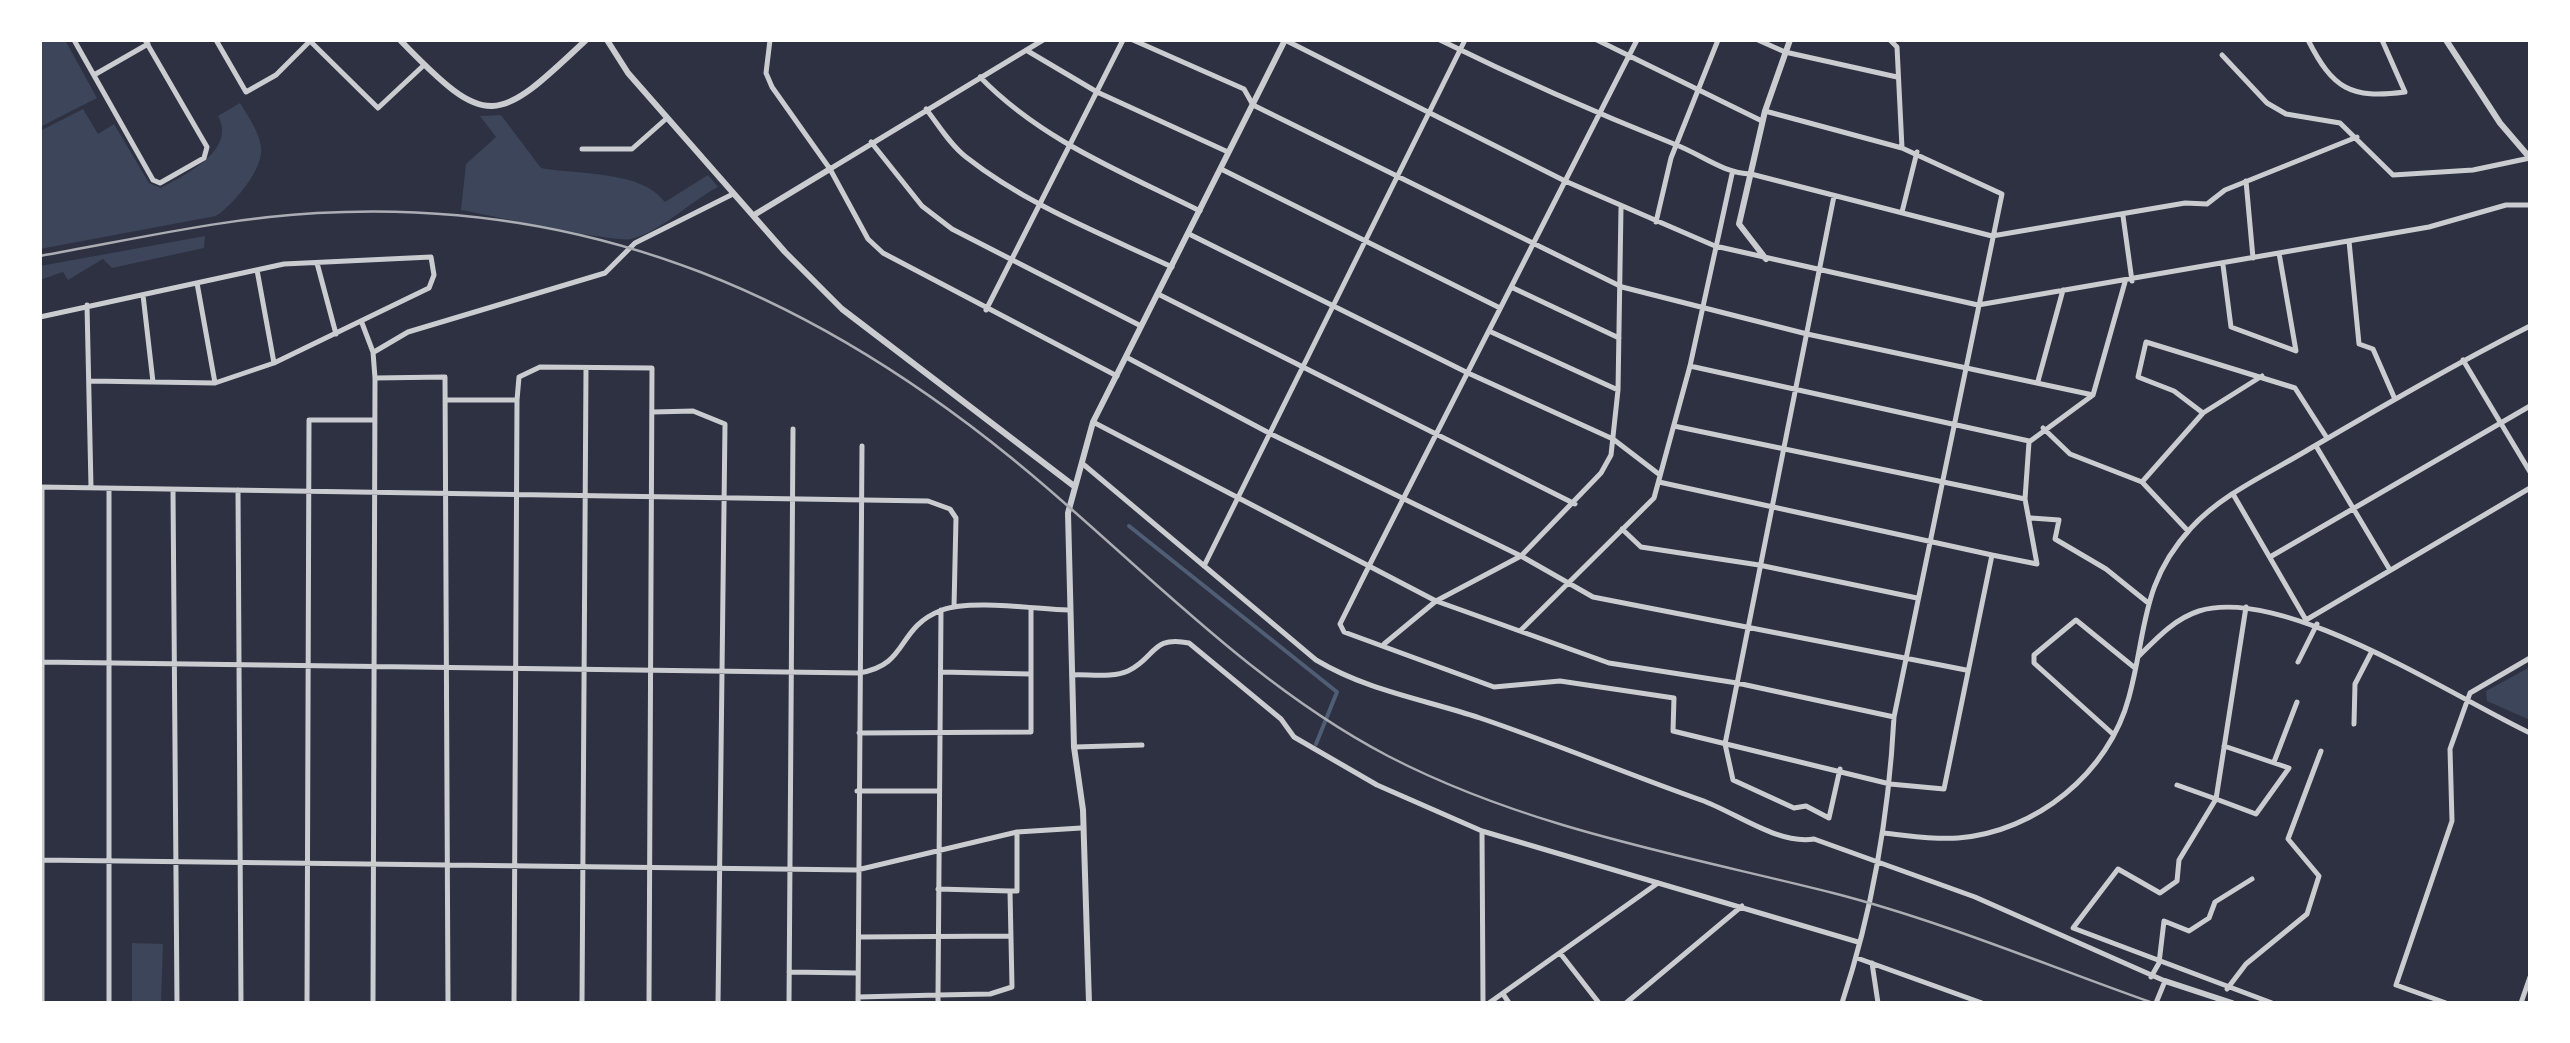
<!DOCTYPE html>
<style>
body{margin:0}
#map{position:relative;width:2570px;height:1043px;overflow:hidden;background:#2d3142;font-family:Lato,sans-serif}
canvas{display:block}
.frame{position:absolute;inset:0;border:42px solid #fff;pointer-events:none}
</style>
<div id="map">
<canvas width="2570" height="1043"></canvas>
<div class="frame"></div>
</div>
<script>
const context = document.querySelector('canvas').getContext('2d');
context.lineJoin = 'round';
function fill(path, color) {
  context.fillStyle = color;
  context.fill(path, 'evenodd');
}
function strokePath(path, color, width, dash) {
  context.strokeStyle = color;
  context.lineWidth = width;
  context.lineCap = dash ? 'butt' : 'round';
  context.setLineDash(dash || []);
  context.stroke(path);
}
fill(new Path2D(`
 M40,40H65L97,98L40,127Z
 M240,103C248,116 258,130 261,146C265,168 233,205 216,216L40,249V131L83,109L98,134L114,124L149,183L161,188C184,175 237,151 218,116Z
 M501,115L541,168C579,175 641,170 665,202L708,175L718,187C691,201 659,233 631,239C614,243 489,215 461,210L466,164L496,137L480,116Z
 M205,236L204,248L112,268L103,259L68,280L63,272L40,280V266Z
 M2530,667V720L2487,701L2486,691Z
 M132,943L163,944L161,1003H132Z`), '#3c4559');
strokePath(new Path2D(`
 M1129,526L1337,692L1316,744`), '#4f5d75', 4);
strokePath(new Path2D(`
 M74,40L153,180L160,183L204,158L207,147L145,40
 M216,40L246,92L276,75L310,41
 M309,40L378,108L424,65
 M770,40L766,73L772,87L830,169L868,239L883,253L1117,376
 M1133,40L1244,89L1253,105L1622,287L1807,334L2093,395
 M1285,40L1565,181L1715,246L1978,305L2429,227L2506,205H2530
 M1440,40C1517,78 1594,112 1674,144C1701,154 1722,173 1751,174L1992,236L2185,203L2207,204L2225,190L2357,137
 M1597,40L1762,121
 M1637,40L1370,564L1340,624L1344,632L1494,687L1560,681L1674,698L1673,731L1890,784L1944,789L1992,555L2037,564L2025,499L2029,442L2093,395L2125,282
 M1758,40L1785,52L1897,77
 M2308,40C2333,89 2350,99 2405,92L2382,40
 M1026,50L1097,92L1228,152
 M2222,55L2267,103L2286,114L2340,123L2393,175L2473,170L2530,158
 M94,75L148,44
 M980,77C1041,140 1122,172 1200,211
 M926,109C938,124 950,145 966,157C1027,205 1102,234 1172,267
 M1765,111L1902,148
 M871,142L922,206L952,229L1141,326
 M582,149H632L667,118
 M830,169L1043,40
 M1221,169L1500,308
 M2246,181L2253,258
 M1834,196L1725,744L1733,780L1794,808L1806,806L1829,818L1840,769
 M1902,212L1917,152
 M2123,216L2132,281
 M1656,222L1671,158L1718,40
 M1189,234L1468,373L1613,439L1660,475
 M2349,241L2359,344L2373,349L2394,397
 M317,263L336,334
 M2223,265L2231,327L2296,351L2279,253
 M257,270L274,363
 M197,283L215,383
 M1511,287L1619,338
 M1158,294L1575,504
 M143,295L153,382
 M87,305L91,487
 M986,310L1123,40
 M40,317L284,264L431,257L434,275L429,288L274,363L215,383L90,381
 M362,323L373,352L375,378L373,1003
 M1489,331L1618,390
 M374,352L408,332L605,273L635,243L733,194
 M1126,357L1271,434L1521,556L1593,597L1966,670
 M2463,360L2530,472
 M1690,366L2029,441
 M375,378L445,377L448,1003
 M2038,381L2063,290
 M446,400H517
 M653,412L693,411L725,424L718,1003
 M2203,413L2174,391L2138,377L2146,342L2295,388L2327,438
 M1093,422L1436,601L1609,663L1737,683L1894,717
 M1674,426L2025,499
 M2043,428L2070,454L2142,482L2188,531
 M2316,446L2390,570
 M1083,464L1316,660C1368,691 1423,699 1480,718C1554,743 1627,774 1701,800C1735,812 1778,845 1814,839L1975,897L2165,981L2156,1003
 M1659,482L1992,555
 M2142,482L2203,413L2262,376
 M40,487L928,501L950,509L956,518L954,607
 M42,488V1003
 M109,489V1003
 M173,490L177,1003
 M238,490L241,1003
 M2233,494L2306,620
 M2031,518L2059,520L2055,539L2106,569L2147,602
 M1622,529L1641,547L1759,565L1917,598
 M2270,557L2530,406
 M1204,566L1465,40
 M2306,620L2530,488
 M1521,630L1654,498L1690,366L1732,174
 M1384,644L1436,601L1521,556L1601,473L1611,455L1618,390L1621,208
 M2138,657C2156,639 2174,619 2199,611C2283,585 2450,695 2530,733
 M40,662L859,673C910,665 895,628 942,610C970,599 1036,609 1068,610
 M2298,662L2317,624
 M941,672L1030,674
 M1072,675C1088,674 1113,678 1128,671C1156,658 1151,635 1189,643L1281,719L1294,737L1377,785L1482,831L1858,942
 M2354,724L2355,684L2371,653
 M859,733L1031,732V609
 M2114,735L2034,663V655L2076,620L2135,668
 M2224,746L2289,768L2256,814L2216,799L2246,607
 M1075,747L1142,745
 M2274,762L2297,702
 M2177,785L2216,799L2179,860L2177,881L2160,893L2118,869L2073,928L2272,1003
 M857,791H937
 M1482,831L1483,1003
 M1882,833C1906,835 1933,840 1958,838C2036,832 2109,773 2129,697C2147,631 2140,584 2191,528C2223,493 2270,473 2311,448C2383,406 2455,364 2530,326
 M40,860L857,870L1017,832L1081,828
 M938,889L1010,891
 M859,937L1011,936
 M1560,953L1599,1003
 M1857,958L1982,1003
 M1872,963L1878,1003
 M789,972L856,973
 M2151,977L2159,963L2164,921L2189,931L2209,918L2215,902L2252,879
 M2227,989L2246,964L2307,914L2319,876L2288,839L2321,751
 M1503,994L1509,1003
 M858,997L938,995L941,610
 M307,1003L309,420H373
 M514,1003L517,400L519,377L540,367L652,368L649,1003
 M582,1003L586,368
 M789,1003L793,429
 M858,1003L862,446
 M938,1003V995L990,994L1012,987L1010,891H1017V832
 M1489,1003L1658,883
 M1626,1003L1742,906
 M1842,1003C1872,912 1889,812 1894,717L2002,194L1902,148L1897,47L1890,40
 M2446,1003L2396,985L2452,821L2450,749L2470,693L2530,658
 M2521,1003L2530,977`), '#caccd0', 5);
strokePath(new Path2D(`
 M400,40C488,131 496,125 586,40
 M607,40L628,73L785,252L842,309L1074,486
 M2446,40L2500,123L2530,158
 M754,215L830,169
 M1766,259L1739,224L1765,111L1790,40
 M2165,981L2232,1003
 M1089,1003L1083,810L1074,747L1068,513L1093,422L1285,40`), '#caccd0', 6);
strokePath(new Path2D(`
 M40,256C131,240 224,218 317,213C595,197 823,299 1032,475C1147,572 1254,686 1388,756C1529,829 1682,855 1833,893C1942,921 2048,966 2153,1003`), '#abadb3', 2.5);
</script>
